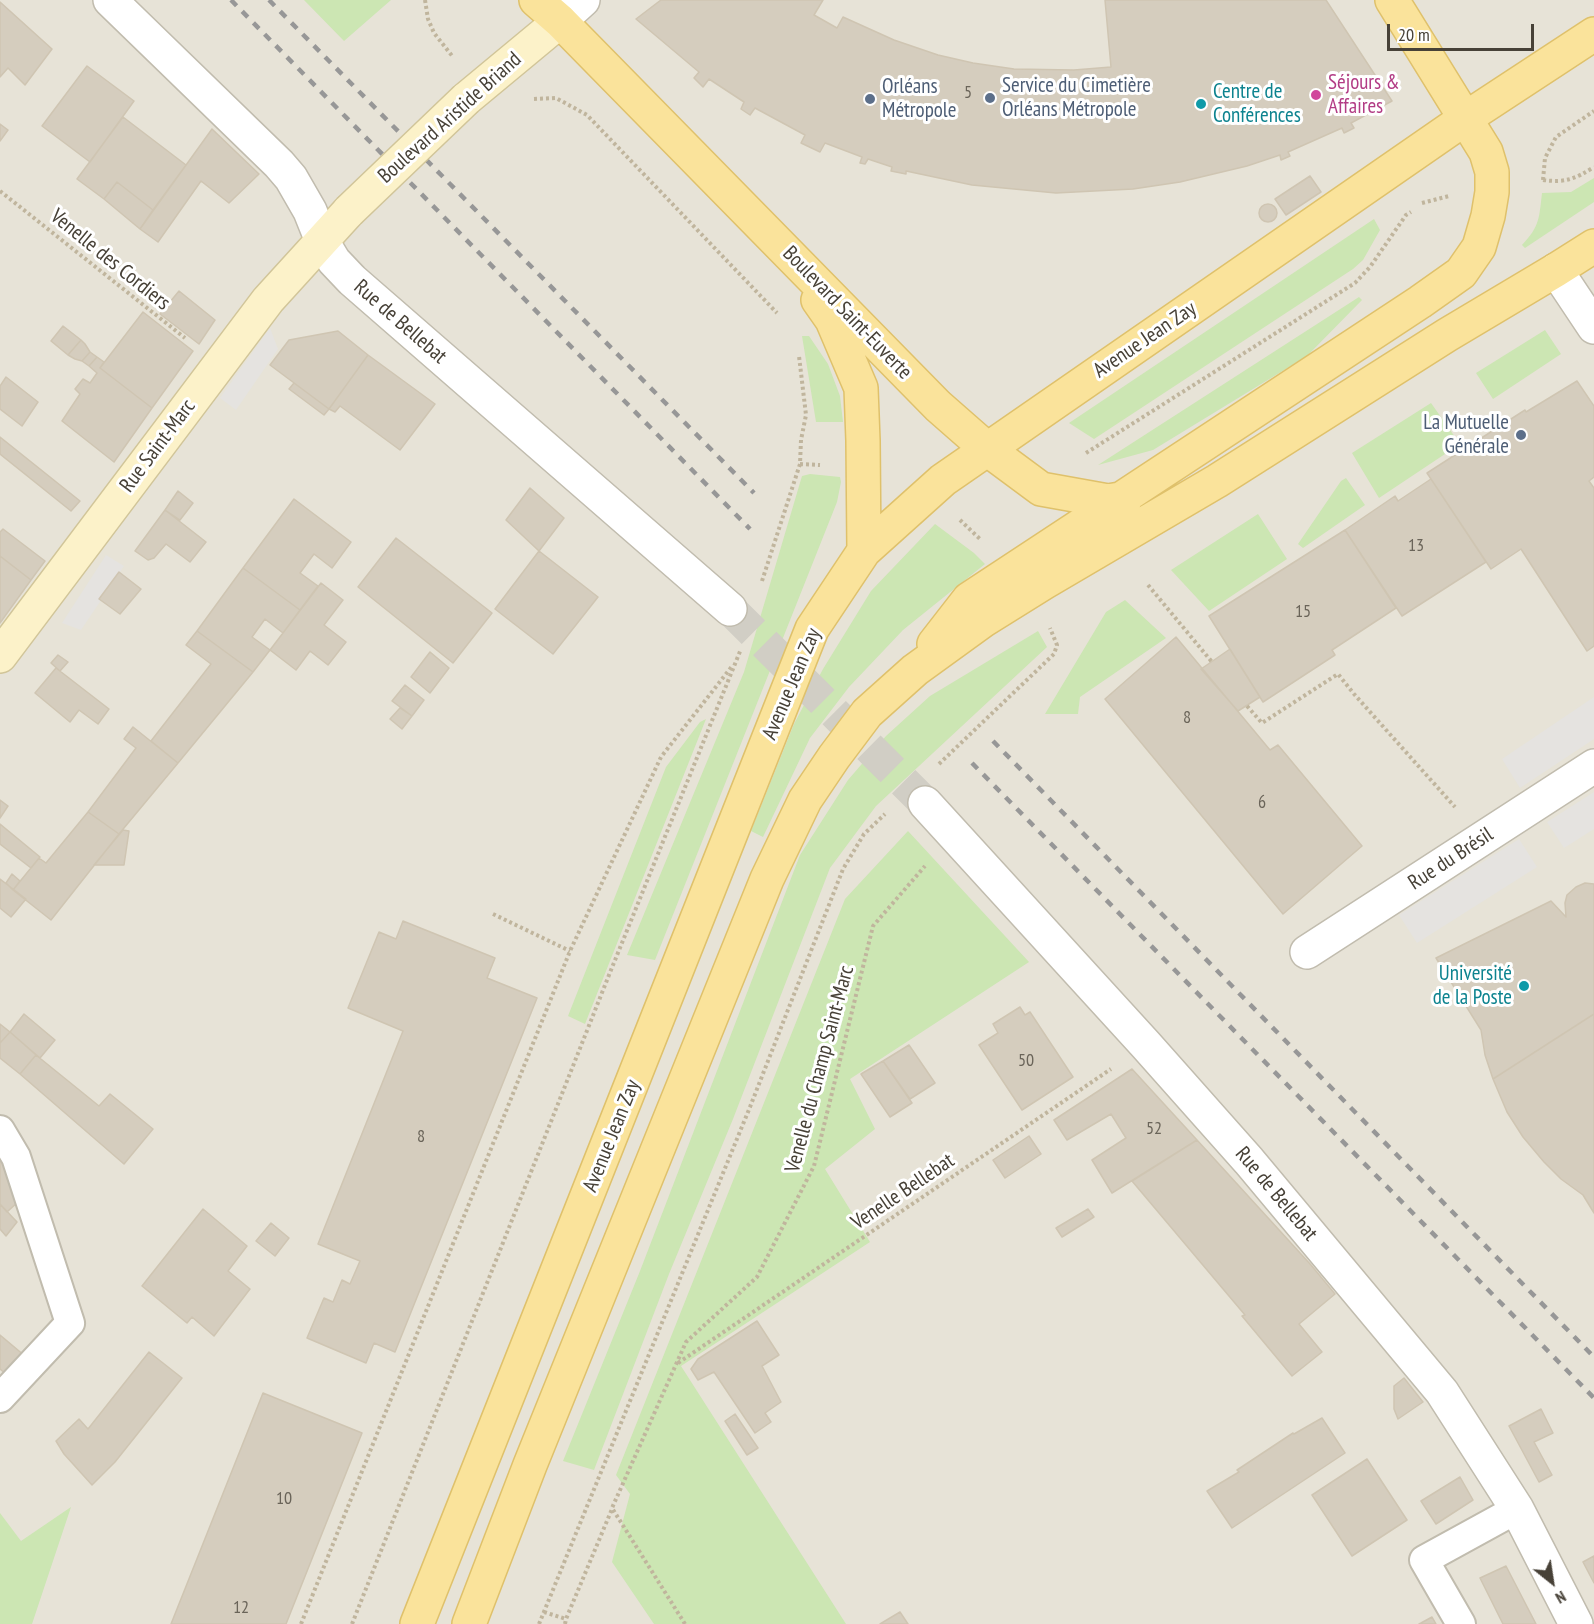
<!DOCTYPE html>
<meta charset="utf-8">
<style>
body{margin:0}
#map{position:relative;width:1594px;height:1624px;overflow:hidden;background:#f3f1e8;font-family:"PT Sans Narrow",sans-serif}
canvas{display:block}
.north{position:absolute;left:1522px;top:1552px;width:60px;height:60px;-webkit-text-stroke:4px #fff;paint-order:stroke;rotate:150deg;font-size:16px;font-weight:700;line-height:24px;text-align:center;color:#474137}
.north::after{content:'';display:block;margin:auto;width:21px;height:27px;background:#474137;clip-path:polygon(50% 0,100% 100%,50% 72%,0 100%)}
.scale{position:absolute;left:1387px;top:24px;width:147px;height:27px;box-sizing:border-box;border:3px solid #474137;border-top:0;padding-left:8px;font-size:18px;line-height:21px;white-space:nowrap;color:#474137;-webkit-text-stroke:4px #fff;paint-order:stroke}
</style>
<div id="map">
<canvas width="1594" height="1624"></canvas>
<div class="north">N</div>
<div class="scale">20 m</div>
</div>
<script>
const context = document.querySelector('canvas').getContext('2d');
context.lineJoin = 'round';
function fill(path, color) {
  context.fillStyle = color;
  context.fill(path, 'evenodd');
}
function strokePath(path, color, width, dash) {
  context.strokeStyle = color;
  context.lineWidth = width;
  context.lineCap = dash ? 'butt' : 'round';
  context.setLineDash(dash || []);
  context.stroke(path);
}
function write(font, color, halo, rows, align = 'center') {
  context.font = font + ' "PT Sans Narrow",sans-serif';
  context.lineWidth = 6;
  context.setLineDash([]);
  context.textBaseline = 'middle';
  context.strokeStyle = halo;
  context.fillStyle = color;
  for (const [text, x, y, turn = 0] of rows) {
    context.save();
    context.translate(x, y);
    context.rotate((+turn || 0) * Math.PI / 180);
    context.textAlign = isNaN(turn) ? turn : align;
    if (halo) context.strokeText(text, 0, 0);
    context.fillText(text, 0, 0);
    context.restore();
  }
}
fill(new Path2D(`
 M0,0H1594V1624H0Z`), '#e7e3d7');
fill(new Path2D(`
 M304,0H391L344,41Z
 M1594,178V202L1525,248L1522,245C1540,226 1539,218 1542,193L1571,192Z
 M1374,219L1380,230L1363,260L1353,269L1094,439L1069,423Z
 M1359,297L1362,300L1307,356L1153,450L1098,465Z
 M1545,330L1561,354L1493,399L1476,373Z
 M802,336H809L828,364L840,396L843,422H816Z
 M1431,403L1460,444L1379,498L1352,453Z
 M810,474L840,477L841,482L837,502L655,960L627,955L744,672L802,476Z
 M1346,478L1365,505L1303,548L1298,544L1341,481Z
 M1258,514L1287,559L1209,611L1171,570Z
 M935,524L974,553L985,564L903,630L849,687L810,738L763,837L751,831L794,724L823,669L871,591Z
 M1125,600L1166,638L1080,697L1078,714H1045L1106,612Z
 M1038,631L1047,647L876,806L830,868L733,1119L669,1274L594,1470L563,1461L640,1271L800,855L848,780L886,736L930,696Z
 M706,719L585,1024L568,1016L666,767L700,722Z
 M908,831L1029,962L850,1079L875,1129L825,1169L870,1242L681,1366L846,1624H654L612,1562L630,1494L616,1475L845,899Z
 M71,1507L32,1624H0V1513L21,1541Z`), '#cce6b3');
fill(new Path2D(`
 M270,328L278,349L236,410L220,398Z
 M106,555L124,566L81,630L62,623Z
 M1594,697V739L1520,788L1502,759Z
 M1594,792V829L1564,848L1547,822Z
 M1519,839L1537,867L1417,943L1399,915Z`), '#e5e3e0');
const building = new Path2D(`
 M661,0H823L814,15L837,28L843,17L894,40L938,55L973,63L1014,69L1074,70L1111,67L1105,0H1326L1392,101L1351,123L1354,128L1344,133L1342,128L1288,152L1290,156L1281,160L1280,155L1247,166L1180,182L1133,189L1056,193L972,185L906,171V174L891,171L892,167L868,159L865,164L860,163L862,157L825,143L820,152L801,143L805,135L755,108L750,115L741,109L744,102L709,79L703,87L694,78L699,72L636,19Z
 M0,2L52,49L25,85L8,68L0,77Z
 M87,66L134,101L90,162L42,126Z
 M123,117L186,165L153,210L117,182L104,199L77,179Z
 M0,124L8,130L0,141Z
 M212,129L259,174L229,203L201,181L158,242L140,229Z
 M1310,176L1321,192L1286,215L1275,199Z
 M117,182L153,210L140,229L104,199Z
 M1259 213a9 9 0 1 1 18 0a9 9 0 1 1-18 0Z
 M179,291L215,320L199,344L160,314Z
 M143,312L193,351L152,408L100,368Z
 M63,326L81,340L68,355L51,341Z
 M338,331L368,355L329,409L270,365L289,340Z
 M81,340L85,344L90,352L82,361L75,359L68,355Z
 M90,352L97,357L89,366L82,361Z
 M368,355L435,404L400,450L340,406L335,412L329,409Z
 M97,357L104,362L100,368L152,408L114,462L62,421L80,394L75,389L83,379L90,383L97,373L89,366Z
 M6,377L38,402L22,426L0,409V386Z
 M1577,381L1594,406V477L1589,481L1594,488V646L1587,651L1521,549L1491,569L1427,473L1525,410L1526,412Z
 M294,383L329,409L324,415L289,389Z
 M0,437L80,501L71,511L0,454Z
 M1431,479L1486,562L1402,616L1345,530L1395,496L1398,501Z
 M530,488L564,518L539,551L506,520Z
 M178,491L193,503L180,520L165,510Z
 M294,499L351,542L332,568L314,554L300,573L318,586L300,610L243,568Z
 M165,510L206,542L190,562L166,544L154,558L148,560L135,551Z
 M3,529L45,561L31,580L0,556V532Z
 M1345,530L1396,608L1332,650L1335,655L1263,702L1209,616Z
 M396,538L492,613L453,663L358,587Z
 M539,551L598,597L553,654L495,609Z
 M0,556L31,580L0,623Z
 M243,568L300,610L283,633L265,619L252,637L270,650L253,672L197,631Z
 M119,572L141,589L120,614L99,599Z
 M321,583L343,600L324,625L346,642L328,665L310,651L296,670L270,650Z
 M197,631L253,672L178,763L151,741L211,664L186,645Z
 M1176,637L1270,750L1278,745L1362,846L1283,914L1105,699Z
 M1230,649L1260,697L1238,711L1201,669Z
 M430,652L449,668L430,693L411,677Z
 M58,655L68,662L60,671L51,663Z
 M56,668L109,709L98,724L79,710L70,722L35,693Z
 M405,685L424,700L412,716L392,701Z
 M400,708L412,716L402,729L390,719Z
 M133,727L178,763L119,834L88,812L136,748L124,739Z
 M0,800L8,806L0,818Z
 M88,812L119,834L51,920L13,890L39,858L46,863Z
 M0,824L40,857L31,868L0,844Z
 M123,830L129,831L124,865H94Z
 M12,874L20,881L13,890L6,883Z
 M0,879L26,899L11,917L0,908Z
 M1585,883L1594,884V1014L1493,1079L1485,1055L1481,1030L1436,958L1551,901L1566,917L1565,903L1567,895L1576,887Z
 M403,921L495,958L487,978L537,998L395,1352L374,1343L366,1363L307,1338L324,1298L333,1302L342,1280L350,1284L360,1261L318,1244L403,1031L348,1008L379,932L396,939Z
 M1020,1007L1025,1015L1030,1012L1073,1077L1022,1110L979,1045L998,1033L993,1024Z
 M24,1014L55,1040L40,1058L10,1032Z
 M1594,1014V1213L1583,1195L1561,1179L1544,1162L1523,1137L1507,1112L1493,1079Z
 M0,1024L10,1032L0,1043Z
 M10,1032L36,1055L20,1074L0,1058V1043Z
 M909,1045L935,1083L910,1099L883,1061Z
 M36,1055L99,1106L110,1094L153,1129L124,1164L20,1074Z
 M883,1061L912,1103L890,1117L861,1074Z
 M1132,1069L1197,1140L1112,1193L1092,1160L1126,1138L1111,1114L1067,1140L1054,1120Z
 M1029,1136L1041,1154L1005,1178L993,1160Z
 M1197,1140L1311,1265L1335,1294L1299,1324L1322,1352L1292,1376L1242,1316L1245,1315L1132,1181Z
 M0,1155L18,1202L7,1212L0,1204Z
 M0,1204L17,1222L6,1236L0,1229Z
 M203,1209L247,1246L228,1271L250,1289L214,1336L192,1317L187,1323L142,1286Z
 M1088,1209L1094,1217L1062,1237L1056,1228Z
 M271,1223L289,1238L275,1256L256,1241Z
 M757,1321L779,1355L762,1366L781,1402L765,1413L771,1422L755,1433L714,1372L698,1380L691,1369L698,1359Z
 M0,1335L25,1356L6,1374L0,1369Z
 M149,1352L182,1378L115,1462L92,1485L64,1454L56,1441L79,1419L88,1429Z
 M1404,1378L1423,1402L1398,1419L1394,1409V1386Z
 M263,1393L362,1433L286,1624H171Z
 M1541,1409L1553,1433L1534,1442L1552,1475L1539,1482L1509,1426Z
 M735,1414L758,1448L747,1455L725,1421Z
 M1322,1418L1345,1453L1232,1528L1207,1491L1239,1472L1237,1470L1293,1433L1294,1434Z
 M1367,1459L1407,1520L1352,1556L1312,1495Z
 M1460,1477L1473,1500L1436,1524L1421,1501Z
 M1594,1556V1583L1583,1562Z
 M1506,1566L1536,1624H1503L1480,1578Z
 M900,1612L908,1624H880Z
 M1432,1617L1436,1624H1419L1421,1623Z`);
fill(building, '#d5cdbe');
strokePath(building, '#cfc5b2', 1.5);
strokePath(new Path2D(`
 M730,609L925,803`), '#d1cec5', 33, [33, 16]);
const lane = new Path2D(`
 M0,1130L16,1157L70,1323L0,1398
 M1461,1624L1424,1560L1517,1509`);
const street = new Path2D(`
 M110,0L279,164L291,178L310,211L322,241L334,261L352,280L730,609
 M560,21L583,0
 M1556,270L1594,327
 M925,803L1146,1045L1249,1161L1442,1392L1517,1509L1576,1624
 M1307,952L1594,766`);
const secondary = new Path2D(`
 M466,99L560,21
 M0,656L268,300L349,211`);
const primary = new Path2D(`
 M536,0L560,21L938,406L987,449L1041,489L1108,501L1126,498
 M818,300L832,320L861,388L863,441L864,551
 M934,644L969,599L1420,302L1461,273L1479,247L1488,216L1492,192V172L1486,152L1392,0
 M417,1624L812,629L864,551L943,480L1466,118L1594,34
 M469,1624L530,1465L767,879L805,800L834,757L867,713L915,670L984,620L1045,582L1217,481L1447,335L1556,270L1594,246`);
strokePath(lane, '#c1bcae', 32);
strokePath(street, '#c1bcae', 36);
strokePath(secondary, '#d1c599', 36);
strokePath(primary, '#dfc16b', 36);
strokePath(new Path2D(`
 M425,0L428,19L434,33L453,57
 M534,99L556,98L587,115L777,313
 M1543,180L1545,158L1556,137L1594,111
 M1543,180C1565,183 1575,179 1594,167
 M0,191L185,338
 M1422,203L1449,196
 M1086,453L1355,283L1370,267L1406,215L1411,212
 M800,464L820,465
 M960,520L981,540
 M762,581L800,464L801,440L806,415L799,356
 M1148,585L1212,662
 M1247,706L1262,723L1338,674L1354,694L1455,807
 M939,764L1054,654L1057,645L1050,628
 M493,914L570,951
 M678,1363L1111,1069
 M544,1612L566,1619
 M301,1624L570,951L661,757L733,665
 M352,1624L611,970L741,649
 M539,1624L750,1107L843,869L864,834L885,814
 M565,1624L566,1619L612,1509
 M685,1624L612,1508L686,1342L757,1277L814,1166L873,926L925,866`), '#c0b59d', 4, [3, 3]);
strokePath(lane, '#fff', 28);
strokePath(street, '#fff', 33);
strokePath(secondary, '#fcf2c9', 33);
strokePath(primary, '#fae39b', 33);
strokePath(new Path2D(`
 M231,0L750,529
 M269,0L754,493
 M993,741L1594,1357
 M972,763L1594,1398`), '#979797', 4.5, [8, 8]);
const secondaryBridge = new Path2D(`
 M349,211L466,99`);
strokePath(secondaryBridge, '#d1c599', 36, []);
strokePath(secondaryBridge, '#fcf2c9', 33);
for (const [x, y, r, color] of [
 [1316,95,6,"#d1479c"],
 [990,98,6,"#5c6f8a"],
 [870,99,6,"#5c6f8a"],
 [1201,104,6,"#0f9aa8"],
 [1521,435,6,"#5c6f8a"],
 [1524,986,6,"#0f9aa8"]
]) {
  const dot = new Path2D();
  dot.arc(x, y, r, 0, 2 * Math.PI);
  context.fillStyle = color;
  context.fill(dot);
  strokePath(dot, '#fff', 2);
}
write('18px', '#6a6459', null, [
 ["5",968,93],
 ["13",1416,546],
 ["15",1303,612],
 ["8",1187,718],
 ["6",1262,803],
 ["50",1026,1061],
 ["52",1154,1129],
 ["8",421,1137],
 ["10",284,1499],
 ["12",241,1608]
]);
write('21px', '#b23c85', '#fff', [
 ["Séjours &",1328,83],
 ["Affaires",1328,107]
], 'left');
write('21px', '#4e5e75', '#fff', [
 ["Service du Cimetière",1002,86],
 ["Orléans Métropole",1002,110],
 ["Orléans",882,87],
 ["Métropole",882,111],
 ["La Mutuelle",1509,423,"right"],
 ["Générale",1509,447,"right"]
], 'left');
write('21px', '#0d838f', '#fff', [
 ["Centre de",1213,92],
 ["Conférences",1213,116],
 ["Université",1512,974,"right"],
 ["de la Poste",1512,998,"right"]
], 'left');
write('21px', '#474137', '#fff', [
 ["Boulevard Aristide Briand",450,118,-42],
 ["Venelle des Cordiers",110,260,39],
 ["Boulevard Saint-Euverte",847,313,46],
 ["Rue de Bellebat",400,322,41],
 ["Avenue Jean Zay",1145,340,-34],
 ["Rue Saint-Marc",158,446,-53],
 ["Avenue Jean Zay",792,684,-67],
 ["Rue du Brésil",1451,859,-33],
 ["Venelle du Champ Saint-Marc",820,1069,-75],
 ["Avenue Jean Zay",612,1136,-68],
 ["Venelle Bellebat",903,1192,-34],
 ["Rue de Bellebat",1276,1194,50]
]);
</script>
